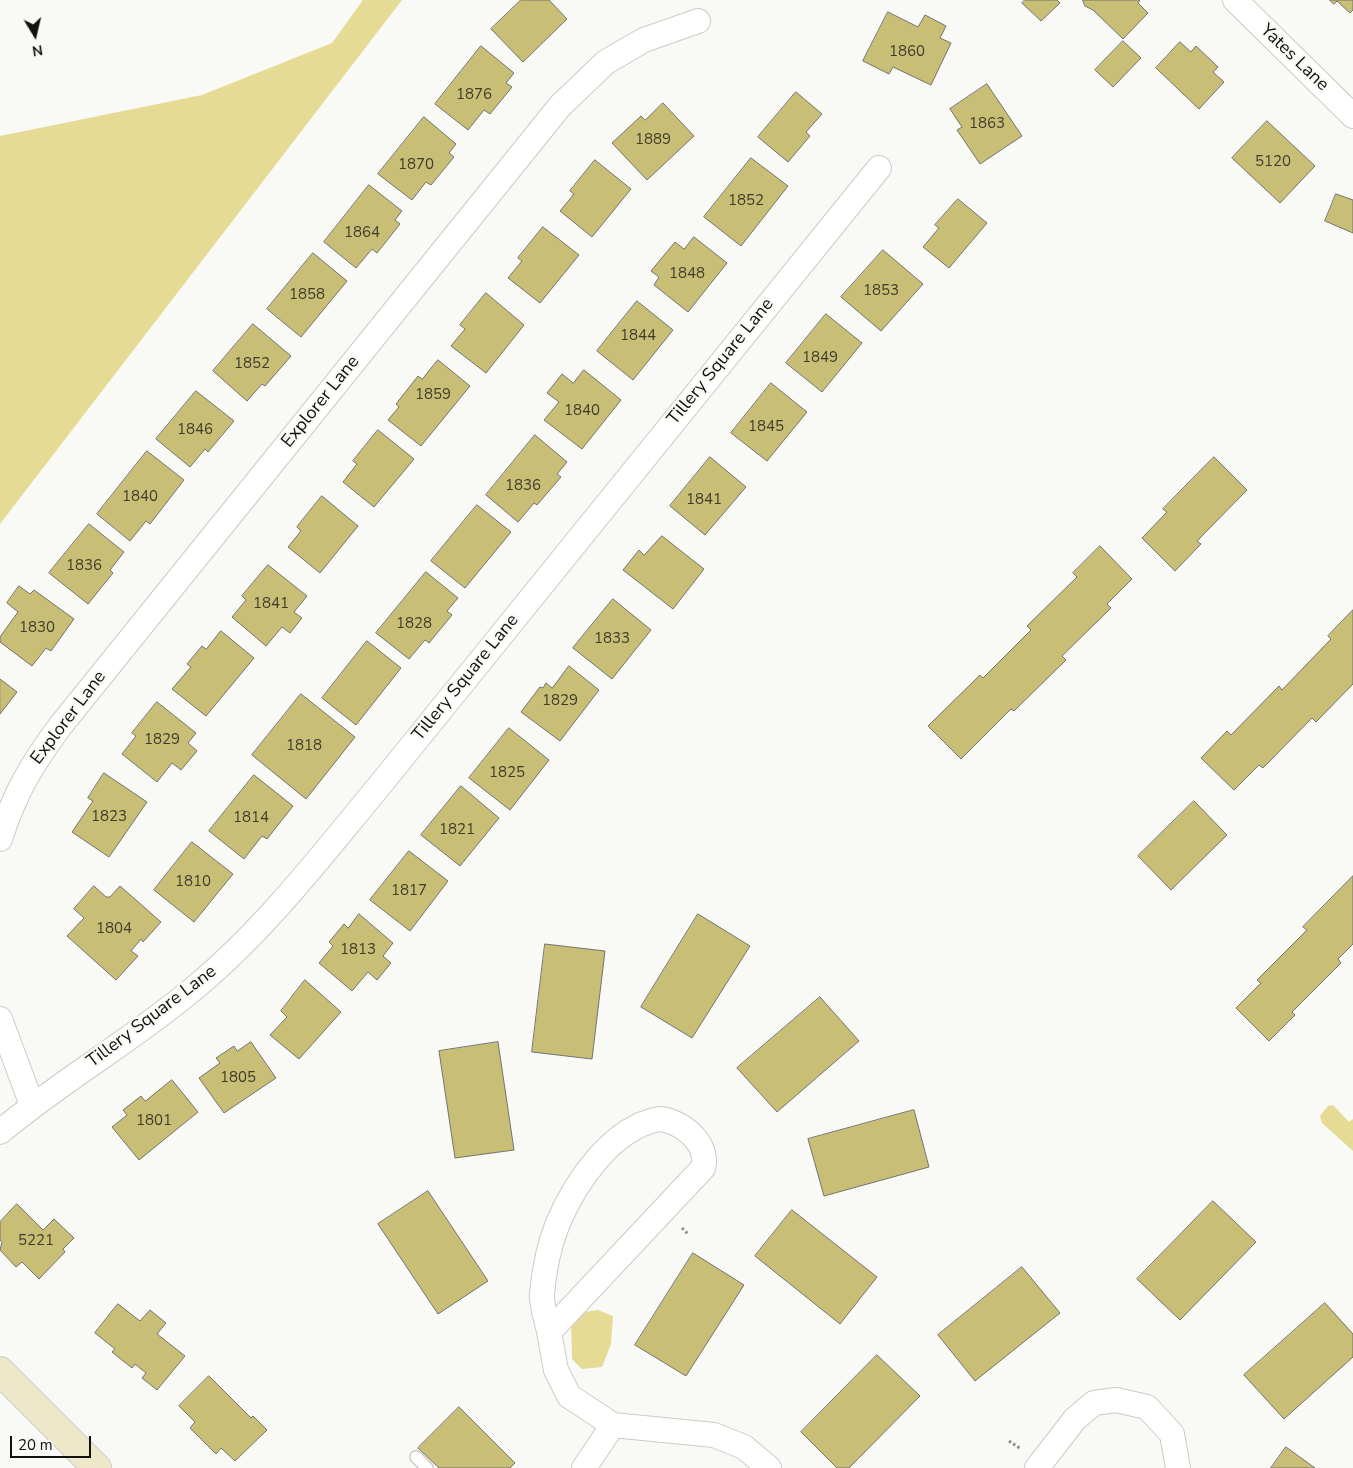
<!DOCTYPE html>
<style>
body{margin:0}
#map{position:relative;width:1353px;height:1468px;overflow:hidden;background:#f9f9f5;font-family:"Nunito Sans",sans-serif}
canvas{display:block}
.north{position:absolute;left:10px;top:10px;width:50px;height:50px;-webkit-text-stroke:4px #f9f9f5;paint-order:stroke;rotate:171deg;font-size:14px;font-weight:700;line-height:20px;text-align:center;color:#111110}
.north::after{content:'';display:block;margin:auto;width:18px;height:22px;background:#111110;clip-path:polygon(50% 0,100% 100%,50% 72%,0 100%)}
.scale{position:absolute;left:10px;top:1436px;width:81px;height:22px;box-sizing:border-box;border:2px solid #111110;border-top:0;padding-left:6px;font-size:15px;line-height:18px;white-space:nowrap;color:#111110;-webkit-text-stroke:4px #f9f9f5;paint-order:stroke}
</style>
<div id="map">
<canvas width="1353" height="1468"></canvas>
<div class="north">N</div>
<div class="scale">20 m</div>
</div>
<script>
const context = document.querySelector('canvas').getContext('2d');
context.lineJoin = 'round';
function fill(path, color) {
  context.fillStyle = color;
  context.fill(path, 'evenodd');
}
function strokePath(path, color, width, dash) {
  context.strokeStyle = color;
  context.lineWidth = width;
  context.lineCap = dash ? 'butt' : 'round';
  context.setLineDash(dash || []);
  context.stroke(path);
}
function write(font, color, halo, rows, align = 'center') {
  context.font = font + ' "Nunito Sans",sans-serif';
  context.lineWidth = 5;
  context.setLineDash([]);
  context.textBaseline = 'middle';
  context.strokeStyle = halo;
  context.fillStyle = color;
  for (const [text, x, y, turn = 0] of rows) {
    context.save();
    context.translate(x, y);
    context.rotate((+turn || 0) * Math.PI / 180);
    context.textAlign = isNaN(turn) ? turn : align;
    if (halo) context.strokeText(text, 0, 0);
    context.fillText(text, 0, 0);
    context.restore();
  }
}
fill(new Path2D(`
 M363,0H402L0,524V136L202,95L332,43Z
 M1333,1105L1349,1122L1353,1119V1151L1322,1123L1320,1116L1328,1106Z
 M598,1310L613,1316L611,1344L602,1367L582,1369L572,1359L571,1319L579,1313Z`), '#e5db95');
const building = new Path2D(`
 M521,0H549L567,19L523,62L491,29Z
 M1025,0H1057L1060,3L1041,21L1022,3Z
 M1083,0H1140L1138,3L1148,13L1123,39L1093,10L1085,6Z
 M1330,0H1353V10L1350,13L1337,1L1334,4Z
 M888,12L918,27L925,15L946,26L940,38L951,43L931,85L893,67L889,74L863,61Z
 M1123,41L1141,58L1113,87L1095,70Z
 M1180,42L1191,52L1196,46L1218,67L1213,72L1224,82L1199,109L1156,68Z
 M481,46L514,73L506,83L512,87L490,114L484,110L468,130L435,104Z
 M987,84L1022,136L980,164L957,130L962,127L950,109Z
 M796,92L822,114L806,132L810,136L788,162L758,137Z
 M663,103L694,136L647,180L612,143L641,116L645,120Z
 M424,117L456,144L449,153L454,157L431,185L426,182L412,200L378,174Z
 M1267,121L1315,166L1280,203L1232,158Z
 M751,158L788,186L741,246L704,217Z
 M595,160L631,189L592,237L560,211L574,194L570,191Z
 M369,185L402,211L395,220L400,224L377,253L372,249L356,268L324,242Z
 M1336,194L1353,200V233L1325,221Z
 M958,199L987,223L949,268L923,247L939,228L935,225Z
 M543,227L579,255L540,303L508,278L522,261L518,258Z
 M694,237L727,263L688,312L654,285L659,277L651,271L675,242L684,249Z
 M883,250L923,284L881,331L841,297Z
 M313,253L347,281L301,337L267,309Z
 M486,293L524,325L486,373L451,346L465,329L460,325Z
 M637,301L673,330L633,380L597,351Z
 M826,314L862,343L822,392L786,363Z
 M253,324L291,356L265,386L262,384L247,401L213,371Z
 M438,360L470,386L421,446L388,420L399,407L396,404L418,376L422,379Z
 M584,370L621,400L582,449L544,420L559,402L547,393L562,374L573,383Z
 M771,383L807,412L767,461L731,433Z
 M196,391L234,421L208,452L205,449L190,467L156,439Z
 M378,430L414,459L374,507L343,482L357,464L353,461Z
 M535,435L567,462L557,474L561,477L537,505L534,503L518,522L486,495Z
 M147,451L184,480L150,524L146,521L130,541L97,514Z
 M710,457L746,487L705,535L670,506Z
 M1214,457L1247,490L1197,541L1201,544L1175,571L1142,538L1167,512L1163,509Z
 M322,496L358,526L320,573L288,547L301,531L297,527Z
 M477,505L511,532L465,588L431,561Z
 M89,524L124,552L110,570L113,573L88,604L49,573Z
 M662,536L704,569L673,609L623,570L639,550L644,555Z
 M1100,546L1132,579L1107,604L1111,608L1062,656L1066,660L1014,711L1011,709L961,759L928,726L980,675L983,678L1031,630L1027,626L1077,577L1073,573Z
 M268,565L307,596L294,612L302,618L290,633L282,627L266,646L232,617L246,600L242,596Z
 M426,572L458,598L447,611L452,615L429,643L425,640L409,659L376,633Z
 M19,586L30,594L34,590L74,619L51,651L46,648L32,666L0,642V637L18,612L7,603Z
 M613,599L651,630L612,679L573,648Z
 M1353,610V684L1316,722L1312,718L1263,768L1259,765L1234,790L1201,758L1227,731L1231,735L1279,686L1282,690L1331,639L1328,636Z
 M221,631L254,658L206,716L172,689L191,667L187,664L202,646L206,649Z
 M367,641L401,668L356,725L322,698Z
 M569,666L599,690L560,741L521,712L540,687L543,688L546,683L552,688Z
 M0,679L17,692L0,714Z
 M301,694L355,737L306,799L252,755Z
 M157,702L196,733L188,743L197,751L181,770L172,763L157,782L122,754L136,736L132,733Z
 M509,728L549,760L510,810L469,778Z
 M104,773L147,802L109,857L72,832L93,801L88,798Z
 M254,775L293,806L267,839L262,836L244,859L209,831Z
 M461,786L499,818L460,866L421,835Z
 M1194,801L1227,835L1171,890L1138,856Z
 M192,842L233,874L194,922L154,890Z
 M409,851L448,881L410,931L370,900Z
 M1353,876V944L1338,959L1341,963L1292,1012L1295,1015L1269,1041L1236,1008L1261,983L1257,980L1307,930L1303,927Z
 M94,886L106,897H110L120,886L161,922L143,942L141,939L131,951L138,956L116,980L67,936L84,918L74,909Z
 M359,914L393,943L383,956L391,963L377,980L368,972L352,991L319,963L333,946L329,942L344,924L348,928Z
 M698,914L750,946L692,1038L641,1007Z
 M545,944L605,951L592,1059L532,1052Z
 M305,980L341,1012L299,1059L270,1035L287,1017L281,1011Z
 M820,997L859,1041L777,1112L737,1068Z
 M251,1042L276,1078L224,1113L199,1078L220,1063L216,1058L234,1046L237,1051Z
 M498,1042L514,1150L455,1158L439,1051Z
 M172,1080L198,1112L139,1160L112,1127L127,1115L123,1110L141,1096L145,1101Z
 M914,1110L929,1167L824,1196L808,1139Z
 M428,1191L488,1281L438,1314L378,1224Z
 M1213,1201L1256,1242L1180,1320L1137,1279Z
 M17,1204L43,1230L54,1219L74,1238L63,1249L65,1252L39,1279L22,1262L16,1267L0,1250L2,1242L0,1240V1222Z
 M792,1210L877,1277L840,1324L755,1256Z
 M693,1253L744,1285L686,1376L635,1345Z
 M1022,1267L1060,1313L975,1381L938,1335Z
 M1325,1303L1353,1334V1357L1284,1419L1244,1375Z
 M118,1304L140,1321L150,1310L166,1323L157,1334L185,1356L157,1390L142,1378L146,1373L135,1364L132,1368L112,1352L115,1349L95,1333Z
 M877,1355L920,1396L849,1468H837L801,1432Z
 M209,1376L251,1418L253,1416L267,1430L235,1461L221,1448L216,1454L190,1428L195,1422L179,1406Z
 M459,1407L515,1463L510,1468H439L418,1448Z
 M1286,1447L1315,1468H1271Z`);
fill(building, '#c9be76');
strokePath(building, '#73736f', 1);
const lane = new Path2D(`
 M416,1457L427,1468`);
const street = new Path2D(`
 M1235,0L1353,116
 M0,839C15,792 32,764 61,725L560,106L606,62L644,40L698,21
 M0,1019L32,1105
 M659,1119C681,1120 710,1144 703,1168L549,1332C547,1320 541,1306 542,1294C544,1271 549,1245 558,1223C576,1181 612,1128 659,1119Z
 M0,1132C61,1081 131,1041 192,990C264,931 321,856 380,785L879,168
 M549,1332L556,1370L569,1396L613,1425L714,1435L744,1447L769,1468
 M584,1468L613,1425
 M1037,1468L1075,1419L1094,1403L1116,1400L1147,1407L1172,1434L1178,1468`);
const secondary = new Path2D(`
 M0,1371L97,1468`);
strokePath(lane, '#cbcbc7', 14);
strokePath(street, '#cbcbc7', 26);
strokePath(secondary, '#cbcbc7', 30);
strokePath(new Path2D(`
 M682,1228L688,1234
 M1009,1441L1021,1449`), '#8d8d8b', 3, [2.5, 2.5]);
strokePath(lane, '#fff', 11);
strokePath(street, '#fff', 24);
strokePath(secondary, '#ede8ca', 28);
write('15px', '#3f3c2a', null, [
 ["1860",907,52],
 ["1876",474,95],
 ["1863",987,124],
 ["1889",653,140],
 ["5120",1273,162],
 ["1870",416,165],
 ["1852",746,201],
 ["1864",362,233],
 ["1848",687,274],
 ["1853",881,291],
 ["1858",307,295],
 ["1844",638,336],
 ["1849",820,358],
 ["1852",252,364],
 ["1859",433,395],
 ["1840",582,411],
 ["1845",766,427],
 ["1846",195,430],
 ["1836",523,486],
 ["1840",140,497],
 ["1841",704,500],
 ["1836",84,566],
 ["1841",271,604],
 ["1828",414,624],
 ["1830",37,628],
 ["1833",612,639],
 ["1829",560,701],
 ["1829",162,740],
 ["1818",304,746],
 ["1825",507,773],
 ["1823",109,817],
 ["1814",251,818],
 ["1821",457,830],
 ["1810",193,882],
 ["1817",409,891],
 ["1804",114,929],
 ["1813",358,950],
 ["1805",238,1078],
 ["1801",154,1121],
 ["5221",36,1241]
]);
write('18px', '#111110', '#f9f9f5', [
 ["Yates Lane",1294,58,44],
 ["Tillery Square Lane",721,362,-51],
 ["Explorer Lane",321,402,-51],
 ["Tillery Square Lane",466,678,-51],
 ["Explorer Lane",69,718,-53],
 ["Tillery Square Lane",152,1017,-37]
]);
</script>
